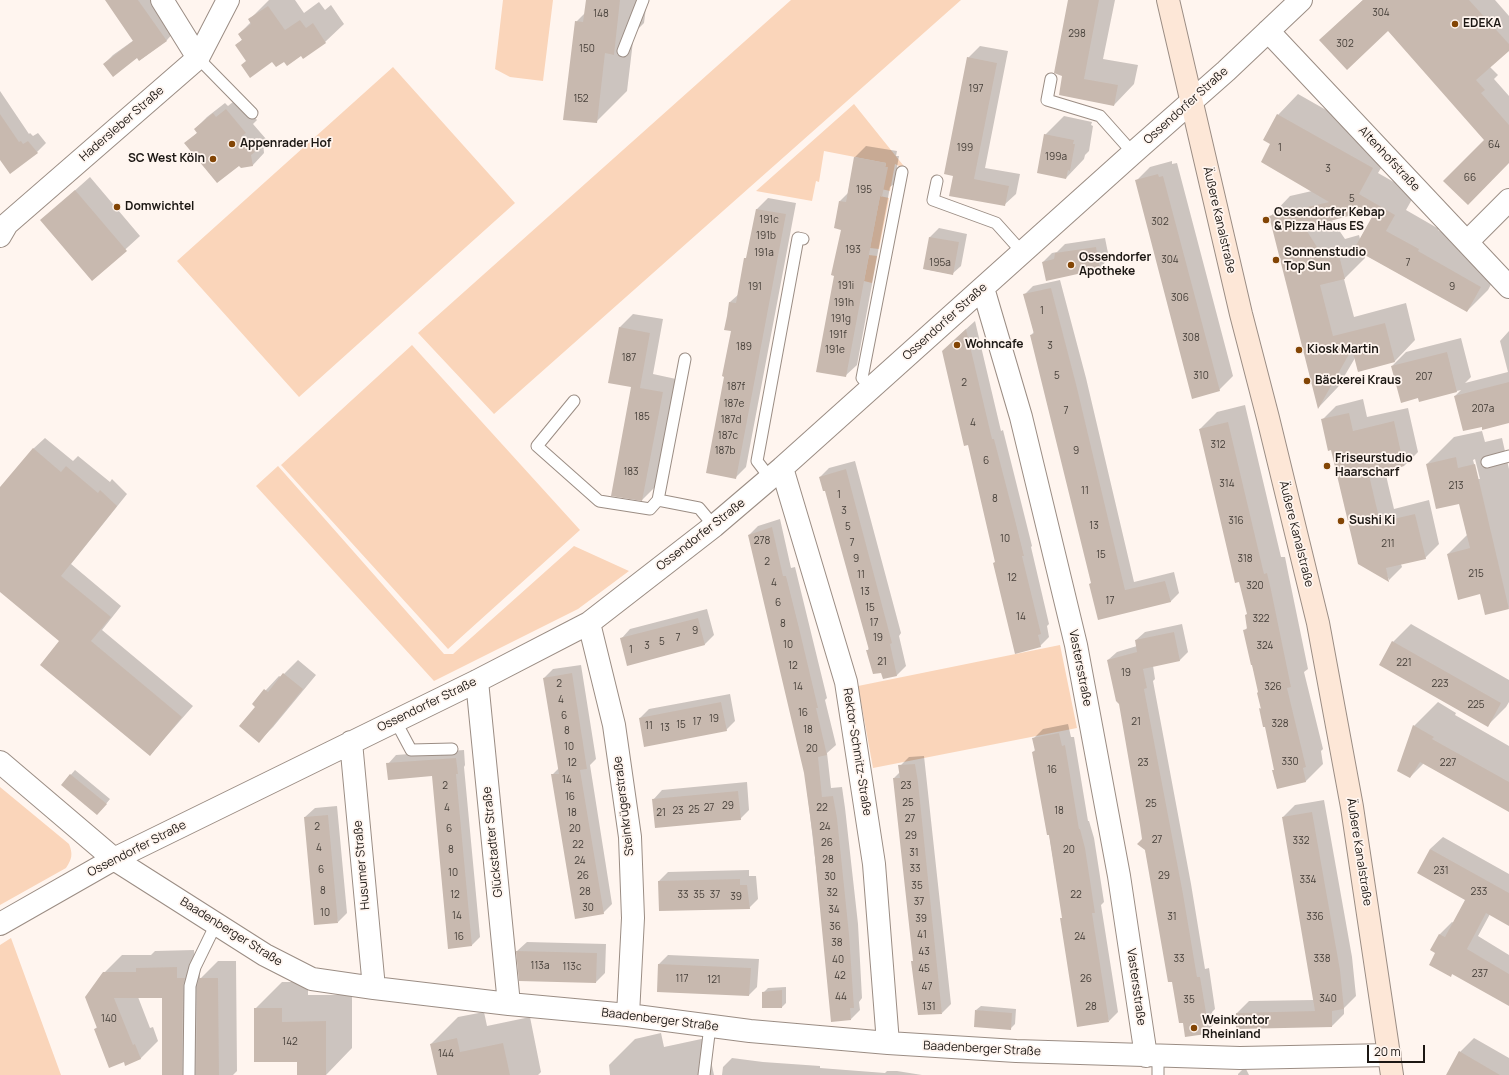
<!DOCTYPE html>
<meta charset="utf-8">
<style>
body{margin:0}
#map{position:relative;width:1509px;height:1075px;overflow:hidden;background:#fff5ef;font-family:Manrope,sans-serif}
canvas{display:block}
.scale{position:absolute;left:1367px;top:1045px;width:58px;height:18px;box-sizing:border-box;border:2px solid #1c1713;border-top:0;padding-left:5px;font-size:12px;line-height:14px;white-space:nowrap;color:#1c1713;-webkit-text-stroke:3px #fff5ef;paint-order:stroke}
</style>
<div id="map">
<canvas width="1509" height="1075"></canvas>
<div class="scale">20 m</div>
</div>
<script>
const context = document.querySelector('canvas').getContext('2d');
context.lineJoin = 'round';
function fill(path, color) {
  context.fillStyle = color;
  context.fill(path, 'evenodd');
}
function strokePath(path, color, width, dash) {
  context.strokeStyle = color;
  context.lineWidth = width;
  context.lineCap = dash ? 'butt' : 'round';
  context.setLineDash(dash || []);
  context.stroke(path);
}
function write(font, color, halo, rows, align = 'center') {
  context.font = font + ' Manrope,sans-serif';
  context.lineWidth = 3.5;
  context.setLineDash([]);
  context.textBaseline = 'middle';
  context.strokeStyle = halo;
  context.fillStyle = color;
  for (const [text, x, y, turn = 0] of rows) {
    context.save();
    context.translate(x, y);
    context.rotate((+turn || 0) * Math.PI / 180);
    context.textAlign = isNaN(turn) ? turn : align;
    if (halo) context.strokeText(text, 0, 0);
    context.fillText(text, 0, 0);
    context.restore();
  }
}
fill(new Path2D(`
 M503,0H553L543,81L510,77L495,69Z
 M791,0H961L494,414L418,333Z
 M393,67L515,203L299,397L177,261Z
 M854,104L907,170L895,164L890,191L881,189L886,163L824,151L819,182L816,181L812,201L756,191Z
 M880,196L889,198L879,249L870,248Z
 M869,255L877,256L872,283L864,281Z
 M412,345L580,530L448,649L281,465Z
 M278,466L444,654H453L574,546L629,571L578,609L434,681L256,486Z
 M1060,645L1077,728L873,768L858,686Z
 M0,787L69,844C73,854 72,859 66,868L0,905Z
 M11,938L61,1075H0V945Z`), '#fad5ba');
fill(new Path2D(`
 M107,0H153L175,31L167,40L140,60L138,57L104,64L113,55L134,40Z
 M269,0H295L304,13L319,2L325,10L331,5L344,24L325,42L284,60H247L236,45L243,39L239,34L251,22L249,20Z
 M587,0H647L644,23L634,33L627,91L596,122L576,22L586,12Z
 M1069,0H1115L1103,59L1138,65L1134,84L1114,105L1063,75Z
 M1363,0H1495L1509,16V50L1490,67L1498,75L1494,79L1509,96V162L1486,140L1388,30L1334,27Z
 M980,46L1008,51L985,168L1020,174L1016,194L1004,205L954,175L968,58Z
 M0,91L29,134L30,133L33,136L38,133L46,143L37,152L0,158Z
 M1298,94L1393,148L1378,173L1415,194L1406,210L1439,229L1438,230L1501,266L1488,290L1467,311L1364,254L1365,258L1344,279L1354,317L1406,303L1415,340L1395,361L1358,370L1355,358L1338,387L1319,407L1270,217L1290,196L1312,191L1271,143L1278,115ZM1379,206L1360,239L1359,235L1345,239L1332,220Z
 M238,98L257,120L253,124L266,139L263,143L264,153L253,165L239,164L186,144L198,132L195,129L207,117L225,103L228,106Z
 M1064,116L1092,122L1091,125L1093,126L1089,151L1085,155L1084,159L1066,178L1045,135Z
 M866,146L897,151L896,156H899L894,184L890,187L857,365L845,376L835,275L842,229L840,201L848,193L855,157Z
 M1172,161V164L1177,163L1233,376L1219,390L1136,181L1150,167Z
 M90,177L140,236L93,279L42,220Z
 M768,198L796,203L746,467L735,478L725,376L732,330L730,302L739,294L757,209Z
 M939,228L967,234L961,266L952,274L924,269L930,237Z
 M1105,238L1109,258L1100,268L1047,280L1043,262L1052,253L1057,252L1065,244Z
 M1060,280L1086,378L1134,582L1174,572L1179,593L1170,602L1092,582L1031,335L1034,332L1024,295L1033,286Z
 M633,314L663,319L653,374L676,379L656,486L642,500L632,386L620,327Z
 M975,321L1001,431L1003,430L1032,546L1031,547L1049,624L1047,626L1049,637L1040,646L996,561L952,342Z
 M1509,331V422L1482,425L1455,396L1461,390L1419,400L1418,397L1392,366L1406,352L1461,338L1471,377L1465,383L1508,372L1500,341Z
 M1363,399L1367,417L1408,408L1418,452L1404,466L1385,470L1388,484L1394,509L1429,500L1439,544L1425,558L1401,564L1402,567L1389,580L1332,449L1322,420L1336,406Z
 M1245,405L1281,557H1285L1288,572L1308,669L1304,672L1323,749L1321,751L1323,764L1306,781L1277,788L1274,770L1275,769L1266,726L1260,709L1261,708L1259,692L1244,631L1248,627V613L1200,429L1217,412Z
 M1482,431L1485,442L1502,438L1509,469V608L1481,593L1448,554L1467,535L1460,503L1427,464L1454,437ZM1475,459L1480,479H1478L1473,460Z
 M45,438L73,461L78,456L110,482L112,479L127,494L71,564L121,606L102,630L193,706L150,755L61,641L0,591V489L33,449Z
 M855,461L901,633L899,636L906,666L897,675L884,678L882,672L867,651L869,648L826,490L820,477L829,468Z
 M780,519L791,568L795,567L827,698L825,700L836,745L827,753L831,788L842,787L845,808L858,924L862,998L859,1002L860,1010L851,1019L828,969L805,772L749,535L758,526Z
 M707,609L714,635L705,644L621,639L630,629Z
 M1182,624L1188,652L1180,660L1153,666L1155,679L1153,681L1191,884L1205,969L1209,968L1215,1009L1212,1012L1214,1024L1205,1033L1172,980L1143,839L1120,703L1108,660L1117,652L1137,646L1136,640L1145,632Z
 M1411,624L1509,680V702L1506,707L1488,725L1393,642Z
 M298,660L316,675L273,727L259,741L256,707L253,704L279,676L281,677Z
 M581,665L596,759L590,765L612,904L603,913L552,775L559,768L544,678L553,669Z
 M730,694L735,721L726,730L640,718L649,709Z
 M1438,702L1456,713L1455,715L1509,746V807L1424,763L1410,777L1414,726Z
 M1068,724L1071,737H1074L1088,821H1089L1094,838L1104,902L1101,905L1118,1012L1109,1021L1061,919L1063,917L1049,834L1033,752L1036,749L1034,738L1043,729Z
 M464,750L465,765L464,767L480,937L471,946L433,775L388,764L396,755Z
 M924,756L951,1004L942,1013L912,962L914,960L894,778L900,772V766L909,757Z
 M75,770L110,799L101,810L62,785Z
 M747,782L749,810L740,819L653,800L662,790Z
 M1324,800L1352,957L1356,996L1344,1008V1014L1332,1026L1237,1013L1249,1001L1314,1000L1283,817L1295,805Z
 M337,806L347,913L338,922L305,817L315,808Z
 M1443,837L1509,874V924L1490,914L1478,936L1509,955V1005L1453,973L1450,976L1437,953L1431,950L1440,934L1452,922L1454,923L1466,899L1430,849Z
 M749,870V876H756L758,899L749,908L659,881L668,872Z
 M527,942L606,944L605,973L596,982L520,980L517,951Z
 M194,950L195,961L200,968V979L218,961H236L237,1071L233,1075H163V997H138L150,1028L153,1027L158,1041L140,1059L124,1060L95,1029L98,1026L104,973L122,955H151L155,951Z
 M668,955L759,959L757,987L749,995L658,991L659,964Z
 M282,982H308V995H352V1048L326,1075L298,1061L255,1009Z
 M786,987V1003L782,1007L763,993L768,988Z
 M981,1006L1016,1009L1015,1024L1010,1029L976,1010Z
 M484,1012L487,1026L530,1017L541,1072L538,1075H438L431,1044L458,1017Z
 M661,1033L664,1047L706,1038L714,1075H610L609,1065L635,1039Z
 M1474,1038L1509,1058V1075H1448L1460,1052Z
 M732,1058L763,1062L820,1066V1068L885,1073L887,1071H897L922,1075H722L723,1067Z
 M1245,1067L1249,1075H1238V1074Z`), '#0003');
fill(new Path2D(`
 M105,0H138L167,41L139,61L137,58L113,77L103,64L133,41Z
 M586,0H620L614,55L605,53L597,123L563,120L575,21L583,22Z
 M1068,0H1099L1084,79L1118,85L1114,106L1059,95L1062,76L1054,73Z
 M1363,0H1469L1509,44V51L1476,80L1485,90L1481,93L1509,125V163L1468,205L1443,181L1484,140L1388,31L1347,70L1319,40Z
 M268,6L285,30L300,20L306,28L313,23L326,43L303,59L301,56L287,66L284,62L276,67L272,62L250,78L241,65L246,61L235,45L242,40L238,34L251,24L248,19Z
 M967,57L997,63L974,179L1009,186L1005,206L949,196L953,176L944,174Z
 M226,109L246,133L242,136L255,152L251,155L253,166L241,168L239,166L217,183L184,143L197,133L194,129L213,113L216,117Z
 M0,114L19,142L21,141L23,144L28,141L38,153L10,174L0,160Z
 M1277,114L1373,168L1359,194L1395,215L1386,231L1419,249L1418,251L1481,287L1467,312L1354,249L1377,208L1305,228L1324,258L1339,255L1345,279L1320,285L1333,336L1385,323L1395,362L1358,372L1352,349L1318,409L1269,216L1329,202L1261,162L1270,144L1263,140Z
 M1044,134L1074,140L1073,144H1075L1070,171L1068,170L1066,179L1037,173Z
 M854,157L886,163L885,167H888L882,197L880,196L846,377L816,372L834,276L831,275L841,230L834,228L839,201L846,202Z
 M1158,174L1159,177L1163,176L1220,391L1192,399L1135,180Z
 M75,190L127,251L92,281L40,220Z
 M756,209L786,214L736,479L706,473L724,377L722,376L731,331L724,330L727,316L729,302L736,303L744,258H746Z
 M929,237L959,242L953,275L923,269Z
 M1096,247L1100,269L1046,281L1042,262L1054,259L1055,253Z
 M1051,288L1077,388L1125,590L1165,581L1171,602L1098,620L1089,584L1091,583L1030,335L1034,334L1023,294Z
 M619,327L650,333L640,388L663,392L642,501L611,496L631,387L608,383Z
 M966,329L992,439H994L1014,516L1024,556H1022L1041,634L1038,635L1041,647L1015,654L993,563L995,562L968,445L964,446L942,351Z
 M1447,352L1457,392L1419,402L1418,398L1401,403L1391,366Z
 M1509,382V423L1482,430V427L1463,431L1454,396Z
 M1349,413L1353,431L1394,421L1404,466L1369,475L1380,522L1415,514L1426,559L1386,568L1389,582L1358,564L1331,450L1328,451L1321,419Z
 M1228,422L1264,574L1267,573L1271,590L1291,687L1287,688L1306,767L1303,768L1306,782L1277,789L1272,770H1274L1265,727H1263L1259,708L1261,709L1257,693L1258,692L1252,665H1251L1243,630L1247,629L1245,615L1247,614L1239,582L1235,583L1199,429Z
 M33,448L61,472L66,466L98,493L100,490L117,506L61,576L111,617L91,641L182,717L150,756L40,665L59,641L0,592V487Z
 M1456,457L1458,468L1475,464L1509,609L1485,615L1480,594L1458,600L1447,554L1470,548L1459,504L1436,509L1426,464Z
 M846,469L892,643L890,644L897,676L883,679L881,673L873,674L866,650H869L825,491H823L819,477Z
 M772,527L783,576H786L799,628L818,708H816L827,755L818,757L822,797L833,796L837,818L849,934L854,1008H850L851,1020L831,1022L813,837L804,773L748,535Z
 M698,618L705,645L627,666L620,638Z
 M1174,632L1180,661L1143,669L1147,688L1144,689L1183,894L1197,977H1200L1207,1018L1203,1019L1206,1034L1185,1037L1183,1023H1179L1172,982H1168L1145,850L1137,844L1142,839L1140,825L1119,704L1116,701L1107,660L1137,652L1135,640Z
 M1392,641L1501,703L1488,727L1379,665Z
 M283,673L303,689L259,743L239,726L255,707L252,704L264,689L268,692Z
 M572,673L587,769L580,770L604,914L575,919L551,774H559L543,678Z
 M721,702L727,731L644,747L639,718Z
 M1413,725L1434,737L1432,739L1509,782V812L1420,762L1410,778L1397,771Z
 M1059,733L1062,746L1065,745L1079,829H1080L1085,848L1095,913H1092L1109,1022L1077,1027L1060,918H1062L1049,835H1047L1032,752L1035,751L1032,738Z
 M456,758L458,774H456L472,946L448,949L432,776L388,780L386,763Z
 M915,764L918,782L942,1014L918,1015L911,961H913L893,778H900L898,765Z
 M70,774L107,804L97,815L61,785Z
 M738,791L741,820L655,828L652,799Z
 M1312,812L1340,970L1344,1009L1332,1011V1027L1236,1029V1013L1315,1011L1282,817Z
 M328,815L338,923L314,925L304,817Z
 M1430,849L1509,893V926L1486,913L1467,949L1509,974V1006L1452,974L1451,977L1429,965L1435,953L1430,950L1439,934L1445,937L1465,900L1417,873Z
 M740,879V885H747L750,909L659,911L658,881Z
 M516,951L597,953L596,983L519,981Z
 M658,964L751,968L749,996L657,992Z
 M177,967V978H185L183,986L182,1075H162V998H114L133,1045L135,1044L141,1059L125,1066L124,1062L109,1068L94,1029L97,1028L85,997L103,972H136V968Z
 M199,978H218L219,1075H196L197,987Z
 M782,990V1008H762V992Z
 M254,1008H282V1022L326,1021V1075H297V1062H254Z
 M975,1010L1012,1013L1011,1030L974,1027Z
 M457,1038L460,1052L503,1043L510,1075H437L430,1044Z
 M1459,1051L1500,1075H1446Z`), '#c8b9af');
const service = new Path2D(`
 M623,51L643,0
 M198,58L252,113
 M1051,79L1047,100L1100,116L1133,153
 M937,181L933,200L996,223L1022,252
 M685,359L658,500L699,508L714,526
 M871,388L862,378L902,172
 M574,401L537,446L599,501L650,509L658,500
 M1487,462L1509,456
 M770,478L757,461L798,238L803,239
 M395,720L411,750L452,749
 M189,1075L190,986L195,967L216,924
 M704,1075L710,1026
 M1158,1075V1056`);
const minor = new Path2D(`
 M162,0L198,58
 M1268,31L1509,287
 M0,236L7,224L198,58L228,0
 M1467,242L1509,200
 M983,288L1021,417L1076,645L1119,876L1146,1056
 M782,468L846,682L874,864L888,1043
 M589,623L614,725L630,837L633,918L628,1015
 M477,681L509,1004
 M351,742L374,988
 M0,762L114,859L265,955L312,979L374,988L509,1004L628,1015L750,1031L888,1043L1016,1051L1240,1058L1390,1055
 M0,924L114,859L477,681L589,623L714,526L782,468L1133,153L1226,71L1301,0`);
const secondary = new Path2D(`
 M1168,0L1241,314L1268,418L1318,623L1352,807L1392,1075`);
strokePath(service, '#9b8d84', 13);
strokePath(minor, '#9b8d84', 24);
strokePath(secondary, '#9b8d84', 24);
strokePath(service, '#fff', 11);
strokePath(minor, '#fff', 22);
strokePath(secondary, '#fde7d7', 22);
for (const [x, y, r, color] of [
 [1455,24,4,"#834505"],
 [232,144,4,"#834505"],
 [213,159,4,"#834505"],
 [117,207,4,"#834505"],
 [1266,220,4,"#834505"],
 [1276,260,4,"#834505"],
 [1071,265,4,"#834505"],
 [957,345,4,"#834505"],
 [1299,350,4,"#834505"],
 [1307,381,4,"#834505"],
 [1327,466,4,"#834505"],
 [1341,521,4,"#834505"],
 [1194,1028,4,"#834505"]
]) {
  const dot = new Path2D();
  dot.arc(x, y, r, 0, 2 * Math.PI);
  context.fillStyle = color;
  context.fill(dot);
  strokePath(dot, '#fff5ef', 1.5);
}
write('10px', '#47403a', null, [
 ["304",1381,13],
 ["148",601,14],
 ["298",1077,34],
 ["302",1345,44],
 ["150",587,49],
 ["197",976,89],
 ["152",581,99],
 ["64",1494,145],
 ["199",965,148],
 ["1",1280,148],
 ["199a",1056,157],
 ["3",1328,169],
 ["66",1470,178],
 ["195",864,190],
 ["5",1352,199],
 ["191c",769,220],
 ["302",1160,222],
 ["191b",766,236],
 ["193",853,250],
 ["191a",764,253],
 ["304",1170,260],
 ["195a",940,263],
 ["7",1408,263],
 ["191i",846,286],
 ["191",755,287],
 ["9",1452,287],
 ["306",1180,298],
 ["191h",844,303],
 ["1",1042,311],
 ["191g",841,319],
 ["191f",838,335],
 ["308",1191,338],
 ["3",1050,346],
 ["189",744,347],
 ["191e",835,350],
 ["187",629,358],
 ["5",1057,376],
 ["310",1201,376],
 ["207",1424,377],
 ["2",964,383],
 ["187f",736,387],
 ["187e",734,404],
 ["207a",1483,409],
 ["7",1066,411],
 ["185",642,417],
 ["187d",731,420],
 ["4",973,423],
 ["187c",728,436],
 ["312",1218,445],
 ["187b",725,451],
 ["9",1076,451],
 ["6",986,461],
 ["183",631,472],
 ["314",1227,484],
 ["213",1456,486],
 ["11",1085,491],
 ["1",839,495],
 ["8",995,499],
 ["3",844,511],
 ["316",1236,521],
 ["13",1094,526],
 ["5",848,527],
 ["10",1005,539],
 ["278",762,541],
 ["7",852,543],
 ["211",1388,544],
 ["15",1101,555],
 ["9",856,559],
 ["318",1245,559],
 ["2",767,562],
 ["215",1476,574],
 ["11",861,575],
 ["12",1012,578],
 ["4",774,583],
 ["320",1255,586],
 ["13",865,592],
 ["17",1110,601],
 ["6",778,603],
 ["15",870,608],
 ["14",1021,617],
 ["322",1261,619],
 ["17",874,623],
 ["8",783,624],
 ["9",695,631],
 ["7",678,638],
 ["19",878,638],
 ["5",662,642],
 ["10",788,645],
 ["3",647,646],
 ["324",1265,646],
 ["1",631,650],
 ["21",882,662],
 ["221",1404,663],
 ["12",793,666],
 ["19",1126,673],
 ["2",559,684],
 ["223",1440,684],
 ["14",798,687],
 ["326",1273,687],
 ["4",561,700],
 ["225",1476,705],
 ["16",803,713],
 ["6",564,716],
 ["19",714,719],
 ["17",697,722],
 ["21",1136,722],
 ["328",1280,724],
 ["15",681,725],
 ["11",649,726],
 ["13",665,728],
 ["18",808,730],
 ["8",567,731],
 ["10",569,747],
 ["20",812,749],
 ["330",1290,762],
 ["12",572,763],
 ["23",1143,763],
 ["227",1448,763],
 ["16",1052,770],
 ["14",567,780],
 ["2",445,786],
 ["23",906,786],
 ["16",570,797],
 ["25",908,803],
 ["25",1151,804],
 ["29",728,806],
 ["4",447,808],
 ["27",709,808],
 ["22",822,808],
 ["25",694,810],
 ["23",678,811],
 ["18",1059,811],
 ["18",572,813],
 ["21",661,813],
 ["27",910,819],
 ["2",317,827],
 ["24",825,827],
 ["6",449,829],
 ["20",575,829],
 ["29",911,836],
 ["27",1157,840],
 ["332",1301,841],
 ["26",827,843],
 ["22",578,845],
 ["4",319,848],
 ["8",451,850],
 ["20",1069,850],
 ["31",914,853],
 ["28",828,860],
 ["24",580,861],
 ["33",915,869],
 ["6",321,870],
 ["231",1441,871],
 ["10",453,873],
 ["26",583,876],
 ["29",1164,876],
 ["30",830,877],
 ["334",1308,880],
 ["35",917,886],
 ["8",323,891],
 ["28",585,892],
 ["233",1479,892],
 ["32",832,893],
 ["12",455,895],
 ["33",683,895],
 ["35",699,895],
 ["37",715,895],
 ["22",1076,895],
 ["39",736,897],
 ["37",919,902],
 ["30",588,908],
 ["34",834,910],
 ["10",325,913],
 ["14",457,916],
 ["31",1172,917],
 ["336",1315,917],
 ["39",921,919],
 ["36",835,927],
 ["41",922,935],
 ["16",459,937],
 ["24",1080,937],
 ["38",837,943],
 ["43",924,952],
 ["33",1179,959],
 ["338",1322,959],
 ["40",838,960],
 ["113a",540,966],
 ["113c",572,967],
 ["45",924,969],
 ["237",1480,974],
 ["42",840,976],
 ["117",682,979],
 ["26",1086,979],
 ["121",714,980],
 ["47",927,987],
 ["44",841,997],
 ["340",1328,999],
 ["35",1189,1000],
 ["131",929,1007],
 ["28",1091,1007],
 ["140",109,1019],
 ["142",290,1042],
 ["144",446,1054]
]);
write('bold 12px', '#1c1713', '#fff5ef', [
 ["EDEKA",1463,24],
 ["Appenrader Hof",240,144],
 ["SC West Köln",205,159,"right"],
 ["Domwichtel",125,207],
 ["Ossendorfer Kebap",1274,213],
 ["& Pizza Haus ES",1274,227],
 ["Sonnenstudio",1284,253],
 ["Top Sun",1284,267],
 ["Ossendorfer",1079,258],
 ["Apotheke",1079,272],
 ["Wohncafe",965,345],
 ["Kiosk Martin",1307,350],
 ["Bäckerei Kraus",1315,381],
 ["Friseurstudio",1335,459],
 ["Haarscharf",1335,473],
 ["Sushi Ki",1349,521],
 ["Weinkontor",1202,1021],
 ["Rheinland",1202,1035]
], 'left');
write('12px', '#1c1713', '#fff5ef', [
 ["Ossendorfer Straße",1186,106,-42],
 ["Hadersleber Straße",122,124,-41],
 ["Altenhofstraße",1389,159,47],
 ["Äußere Kanalstraße",1219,220,77],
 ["Ossendorfer Straße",945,322,-42],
 ["Äußere Kanalstraße",1296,534,76],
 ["Ossendorfer Straße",701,535,-38],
 ["Vastersstraße",1080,668,79],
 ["Ossendorfer Straße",427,705,-26],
 ["Rektor-Schmitz-Straße",857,752,81],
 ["Steinkrügerstraße",624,806,-97],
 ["Glückstadter Straße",493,842,-96],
 ["Ossendorfer Straße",137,849,-27],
 ["Äußere Kanalstraße",1359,852,81],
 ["Husumer Straße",362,865,-95],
 ["Baadenberger Straße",231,932,32],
 ["Vastersstraße",1136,987,82],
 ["Baadenberger Straße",660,1020,7],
 ["Baadenberger Straße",982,1049,3]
]);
</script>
